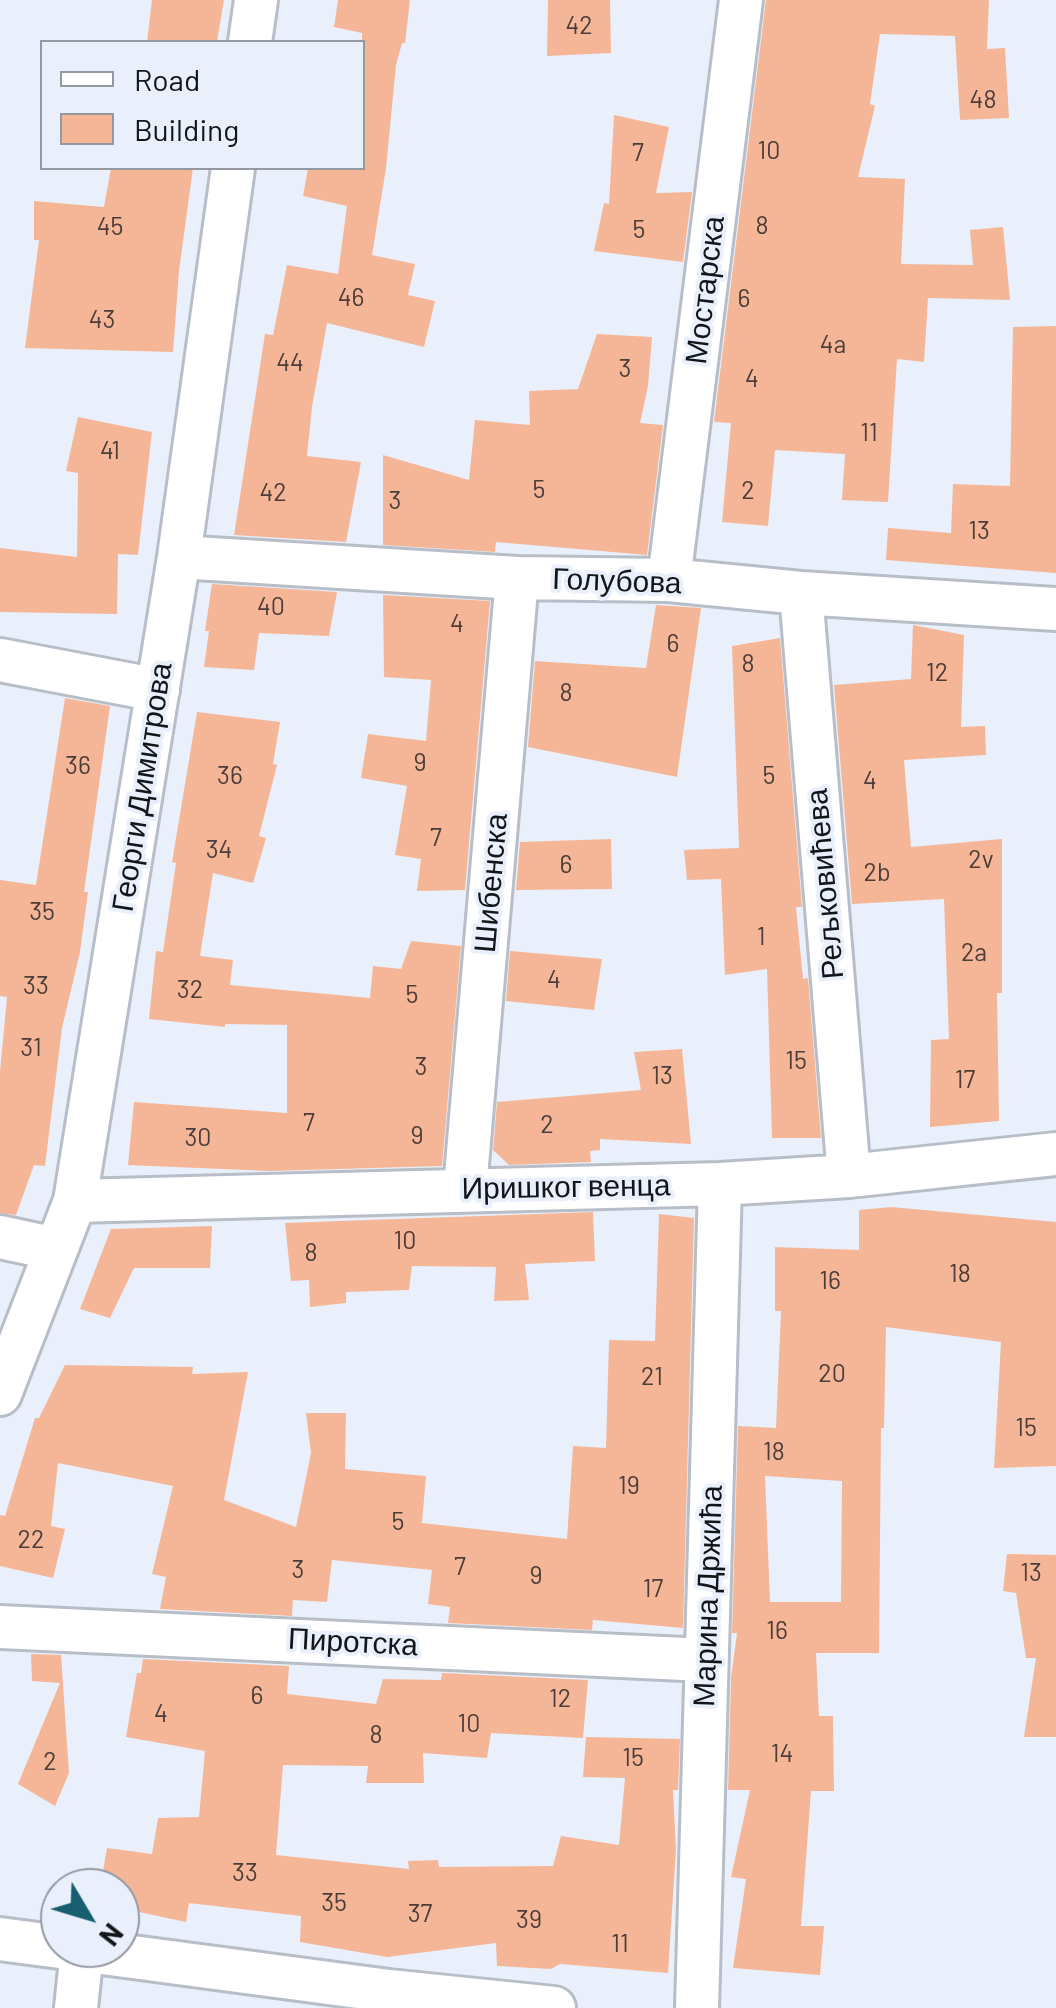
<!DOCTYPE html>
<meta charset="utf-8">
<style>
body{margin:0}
#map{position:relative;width:1056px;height:2008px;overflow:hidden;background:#e9f0fb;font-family:Barlow,sans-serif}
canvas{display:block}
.legend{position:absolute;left:40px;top:40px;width:325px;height:130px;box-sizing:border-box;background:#e9f0fb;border:2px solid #9398a1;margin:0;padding:12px 18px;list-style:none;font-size:30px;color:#131519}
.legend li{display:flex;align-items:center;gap:20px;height:50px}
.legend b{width:50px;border:2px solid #9398a1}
.north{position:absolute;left:40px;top:1868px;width:100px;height:100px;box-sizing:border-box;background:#e9f0fb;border:2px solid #9398a1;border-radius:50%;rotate:128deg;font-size:28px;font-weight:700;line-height:40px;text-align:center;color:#131519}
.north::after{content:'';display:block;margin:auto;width:35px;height:45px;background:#175f6f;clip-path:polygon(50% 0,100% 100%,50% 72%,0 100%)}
</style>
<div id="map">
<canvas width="1056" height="2008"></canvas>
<ul class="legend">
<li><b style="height:12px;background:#fff"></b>Road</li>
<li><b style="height:28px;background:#f5b698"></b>Building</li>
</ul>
<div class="north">N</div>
</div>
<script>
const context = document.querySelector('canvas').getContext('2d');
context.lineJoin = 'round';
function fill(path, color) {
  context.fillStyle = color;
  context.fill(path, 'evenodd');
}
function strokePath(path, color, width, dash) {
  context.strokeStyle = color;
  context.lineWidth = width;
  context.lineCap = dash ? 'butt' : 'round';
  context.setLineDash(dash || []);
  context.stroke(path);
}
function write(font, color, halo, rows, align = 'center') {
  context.font = font + ' Barlow,sans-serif';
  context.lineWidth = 8;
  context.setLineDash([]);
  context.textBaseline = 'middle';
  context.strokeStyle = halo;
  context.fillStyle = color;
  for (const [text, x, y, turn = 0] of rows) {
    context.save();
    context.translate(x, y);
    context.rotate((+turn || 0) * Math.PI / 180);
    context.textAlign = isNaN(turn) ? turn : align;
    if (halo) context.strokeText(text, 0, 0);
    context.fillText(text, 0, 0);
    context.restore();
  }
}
fill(new Path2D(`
 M152,0H224L217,42H147Z
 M338,0H410L405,43H402L396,65L386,168L372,255L415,264L408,295L435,301L424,347L327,323L312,407L307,456L361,462L346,542L234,535L265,334L273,335L287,265L338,274L347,206L303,196L308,168H362V33L334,27Z
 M548,0H610L611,53L547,56Z
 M766,0H989L987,49L1005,48L1009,118L960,120L955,36L880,34L870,104L875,106L858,177L905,179L901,264L973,265L970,230L1003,227L1010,300L928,298L924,362L897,359L888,502L842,500L845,454L775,450L768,526L722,522L731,423L714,422Z
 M614,115L669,127L656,193L692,192L683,262L594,251L604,203L609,204Z
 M111,168H193L179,271L173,352L25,348L39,240H34V201L104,207Z
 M1056,326V573L886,560L888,528L951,533L953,484L1010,486L1013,327Z
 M597,334L652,337L648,386L640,423L663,425L647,555L496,542L495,552L383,545V455L469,480L475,420L530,425L529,391L578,389Z
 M78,417L152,432L138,555L118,554L117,614L0,612V548L77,557L78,473L66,471Z
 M212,584L337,592L329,636L259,633L254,670L204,667L209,631H205Z
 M383,595L490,601L465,890L417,891L421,859L395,855L407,786L361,778L368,734L426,741L431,680L384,677Z
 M656,605L701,608L677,777L528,747L535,661L646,668Z
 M913,625L964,635L961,727L985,726L986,755L904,760L911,847L1002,839V993H997L999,1121L930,1127L931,1040L949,1039L944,899L852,904L834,685L911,679Z
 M780,638L802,907H796L803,979L808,978L821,1138H772L767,969L725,975L721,879L687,880L684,850L739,848L732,646Z
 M65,698L110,706L84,892H88L80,952L62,1028L45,1166L34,1165L16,1215L0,1213V1072L7,997L0,996V880L36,885Z
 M197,712L280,722L273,764L277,765L259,836L266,838L253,883L213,873L200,956L233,960L230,985L370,998L373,966L401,969L411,941L461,946L442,1166L269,1171L128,1165L134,1102L287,1113V1025L225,1024V1027L149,1019L156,951L163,952L176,863L172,862Z
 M611,839L612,889L516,890L520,842Z
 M510,951L602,959L594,1010L506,1001Z
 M682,1049L691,1144L600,1139V1150L590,1151L591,1162L509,1165L493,1150L497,1102L641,1090L634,1052Z
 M891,1207L1056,1222V1466L994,1468L1001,1342L886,1327L884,1428H881L879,1653H816L819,1716H833L834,1791H811L801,1926H824L820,1975L733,1968L746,1879L731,1877L750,1790H728L731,1678L737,1633H732L738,1426L776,1428L781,1311H775V1247L859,1250V1210ZM765,1476L842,1481L841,1602H770Z
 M593,1212L595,1261L525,1264L529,1300L494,1301L496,1267L412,1266L409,1290L346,1292V1303L310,1307L309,1280L291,1281L285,1223Z
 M659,1214L694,1218L683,1628L593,1620L592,1630L448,1623L450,1607L428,1604L432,1570L332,1560L327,1602L293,1600L292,1616L160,1609L166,1577L152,1574L173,1486L58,1463L51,1526L65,1529L53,1578L0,1566V1515L5,1516L35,1418H39L65,1365L193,1367L192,1374L248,1372L224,1500L296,1527L311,1453L306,1413H346L345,1469L426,1476L422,1523L567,1539L573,1446L606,1448L609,1340L655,1341Z
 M212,1226L210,1268H134L110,1318L80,1309L111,1229Z
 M1007,1554L1056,1555V1737H1024L1036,1658H1026L1016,1593L1003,1591Z
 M31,1654L61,1655L69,1773L55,1806L18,1784L60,1683L32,1681Z
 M143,1659L289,1666L287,1694L376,1704L383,1679L441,1680L442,1673L588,1680L583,1738L491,1733L487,1758L423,1753L424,1783H366L368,1766L283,1765L276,1855L409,1869L408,1861L438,1860L439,1867L553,1866L561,1836L619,1845L625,1778L583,1777L586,1737L680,1739L678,1790H673L676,1849L668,1973L560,1964L551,1969L497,1966L496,1943L387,1957L300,1942L301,1916L189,1903L186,1922L120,1908V1888H100L107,1848L152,1854L158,1818L199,1817L205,1751L126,1737L137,1673H141Z`), '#f5b698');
const minor = new Path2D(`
 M250,42L256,0
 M179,557L517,578L669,580L801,593L1056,609
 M669,580L741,0
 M801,593L849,1176
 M0,660L158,690
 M465,1188L517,578
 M75,1201L720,1184L849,1176L1056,1154
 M0,1237L56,1249
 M0,1394L75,1201L179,557L233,168
 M0,1627L706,1660
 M0,1939L60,1947
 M65,1948L389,1991L554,2008
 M76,2008L82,1950
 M697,2008L720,1184`);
strokePath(minor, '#b7bec8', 48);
strokePath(minor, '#fff', 42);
write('25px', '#4c3d39', null, [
 ["42",579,26],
 ["48",983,100],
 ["10",769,151],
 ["7",638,153],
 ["8",762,226],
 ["45",110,227],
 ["5",639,230],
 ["46",351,298],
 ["6",744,299],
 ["43",102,320],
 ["4a",833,345],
 ["44",290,363],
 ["3",625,369],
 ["4",752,379],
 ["11",869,433],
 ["41",110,451],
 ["5",539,490],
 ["2",748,491],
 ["42",273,493],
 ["3",395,501],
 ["13",979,531],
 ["40",271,607],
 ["4",457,624],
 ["6",673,644],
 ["8",748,664],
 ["12",937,673],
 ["8",566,693],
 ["9",420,763],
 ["36",78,766],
 ["36",230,776],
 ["5",769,776],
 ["4",870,781],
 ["7",436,838],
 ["34",219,850],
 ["2v",981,860],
 ["6",566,865],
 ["2b",877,873],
 ["35",42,912],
 ["1",761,937],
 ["2a",974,953],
 ["4",554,980],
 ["33",36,986],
 ["32",190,990],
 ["5",412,995],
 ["31",31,1048],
 ["15",796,1061],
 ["3",421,1067],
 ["13",662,1076],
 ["17",965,1080],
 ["7",309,1123],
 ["2",547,1125],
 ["9",417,1136],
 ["30",198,1138],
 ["10",405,1241],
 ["8",311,1253],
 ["18",960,1274],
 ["16",830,1281],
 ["20",832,1374],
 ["21",652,1377],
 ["15",1026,1428],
 ["18",774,1452],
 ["19",629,1486],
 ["5",398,1522],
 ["22",31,1540],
 ["7",460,1567],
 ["3",298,1570],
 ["13",1031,1573],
 ["9",536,1576],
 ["17",653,1589],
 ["16",777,1631],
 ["6",257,1696],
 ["12",560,1699],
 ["4",161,1714],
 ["10",469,1724],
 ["8",376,1735],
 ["14",782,1754],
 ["15",633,1758],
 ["2",50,1762],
 ["33",245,1873],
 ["35",334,1903],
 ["37",420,1914],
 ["39",529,1920],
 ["11",620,1944]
]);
write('30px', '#131519', '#e9f0fb', [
 ["Мостарска",705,290,-83],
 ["Голубова",617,581,2],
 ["Георги Димитрова",142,787,-81],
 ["Шибенска",491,883,-85],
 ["Рељковићева",825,884,-95],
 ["Иришког венца",566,1187,-1],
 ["Марина Држића",708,1596,-88],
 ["Пиротска",353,1642,3]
]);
</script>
